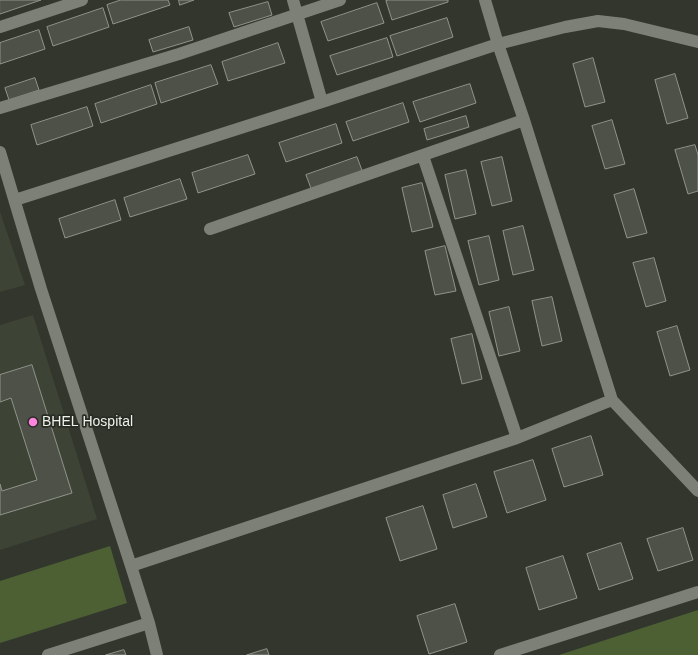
<!DOCTYPE html>
<style>
body{margin:0}
canvas{display:block;background:#32362d}
</style>
<canvas width="698" height="655"></canvas>
<script>
const context = document.querySelector('canvas').getContext('2d');
context.lineJoin = 'round';
function fill(path, color) {
  context.fillStyle = color;
  context.fill(path, 'evenodd');
}
function strokePath(path, color, width, dash) {
  context.strokeStyle = color;
  context.lineWidth = width;
  context.lineCap = dash ? 'butt' : 'round';
  context.setLineDash(dash || []);
  context.stroke(path);
}
function write(font, color, halo, rows, align = 'center') {
  context.font = font + ' Arial,sans-serif';
  context.lineWidth = 3.5;
  context.setLineDash([]);
  context.textBaseline = 'middle';
  context.strokeStyle = halo;
  context.fillStyle = color;
  for (const [text, x, y, turn = 0] of rows) {
    context.save();
    context.translate(x, y);
    context.rotate((+turn || 0) * Math.PI / 180);
    context.textAlign = isNaN(turn) ? turn : align;
    if (halo) context.strokeText(text, 0, 0);
    context.fillText(text, 0, 0);
    context.restore();
  }
}
fill(new Path2D(`
 M0,212L25,285L0,292Z
 M33,315L97,519L0,550V325Z`), '#3d4335');
fill(new Path2D(`
 M110,546L127,603L0,643V581Z
 M698,610V655H559Z`), '#4d6034');
const building = new Path2D(`
 M0,0H41L0,14Z
 M121,0H168L170,5L113,24L107,5Z
 M179,0H194L180,5Z
 M389,0H448V2L392,20L386,1Z
 M268,2L272,15L234,27L229,13Z
 M377,3L384,23L328,41L321,22Z
 M103,8L109,27L53,46L47,27Z
 M447,18L453,37L397,56L390,36Z
 M189,27L193,40L153,52L149,40Z
 M39,30L45,49L0,64V43Z
 M387,38L393,57L337,75L330,56Z
 M278,43L285,63L228,81L222,62Z
 M593,58L605,102L585,107L573,64Z
 M211,65L218,84L161,103L155,83Z
 M675,74L688,118L667,124L655,80Z
 M35,78L39,90L9,100L5,88Z
 M470,84L476,103L420,122L413,102Z
 M151,85L157,104L101,123L95,104Z
 M403,103L409,122L353,141L346,122Z
 M87,107L93,126L37,145L31,125Z
 M466,116L469,127L427,140L424,129Z
 M612,120L625,164L605,169L592,126Z
 M336,124L342,143L286,162L279,143Z
 M695,145L698,155V191L688,194L675,150Z
 M248,155L255,174L198,193L192,173Z
 M357,157L363,173L312,191L306,175Z
 M502,157L512,201L492,206L481,162Z
 M466,170L476,214L455,219L445,175Z
 M180,179L187,199L130,217L124,198Z
 M422,183L433,227L412,232L402,188Z
 M634,189L647,233L627,238L614,195Z
 M115,200L121,220L65,238L59,219Z
 M523,226L534,270L513,275L503,231Z
 M489,236L499,280L479,285L468,241Z
 M445,246L456,291L435,295L425,251Z
 M654,258L666,301L646,307L633,263Z
 M552,297L562,341L542,346L532,301Z
 M509,307L520,351L499,356L489,312Z
 M677,326L690,370L670,376L657,332Z
 M472,334L482,379L462,384L451,339Z
 M32,365L72,493L0,515V484L2,491L37,480L11,398L0,402V375Z
 M591,436L603,475L564,487L552,449Z
 M533,460L546,500L507,513L494,472Z
 M476,484L487,517L453,528L443,495Z
 M423,506L437,549L400,561L386,518Z
 M683,528L693,560L658,571L647,539Z
 M621,543L633,579L599,590L587,554Z
 M563,556L577,598L539,610L526,568Z
 M455,604L467,642L429,654L417,616Z
 M267,649L269,655H247Z
 M124,650L126,655H106Z`);
fill(building, '#4d5148');
strokePath(building, '#8f948a', 1);
strokePath(new Path2D(`
 M293,0L322,102
 M485,0L498,44L524,120L612,400L698,491
 M0,27L82,0
 M0,108L179,54L340,0
 M0,152L41,289L131,566L149,623L157,655
 M423,156L517,438
 M15,200L322,102L498,44L565,27L598,21L624,24L698,42
 M210,229L524,120
 M131,566L517,438L612,400
 M48,655L149,623
 M500,655L698,592`), '#7c8076', 12);
for (const [x, y, r, color] of [
 [33,422,5,"#fe85df"]
]) {
  const dot = new Path2D();
  dot.arc(x, y, r, 0, 2 * Math.PI);
  context.fillStyle = color;
  context.fill(dot);
  strokePath(dot, '#282c23', 1.5);
}
write('14px', '#eef1eb', '#282c23', [
 ["BHEL Hospital",42,422]
], 'left');
</script>
